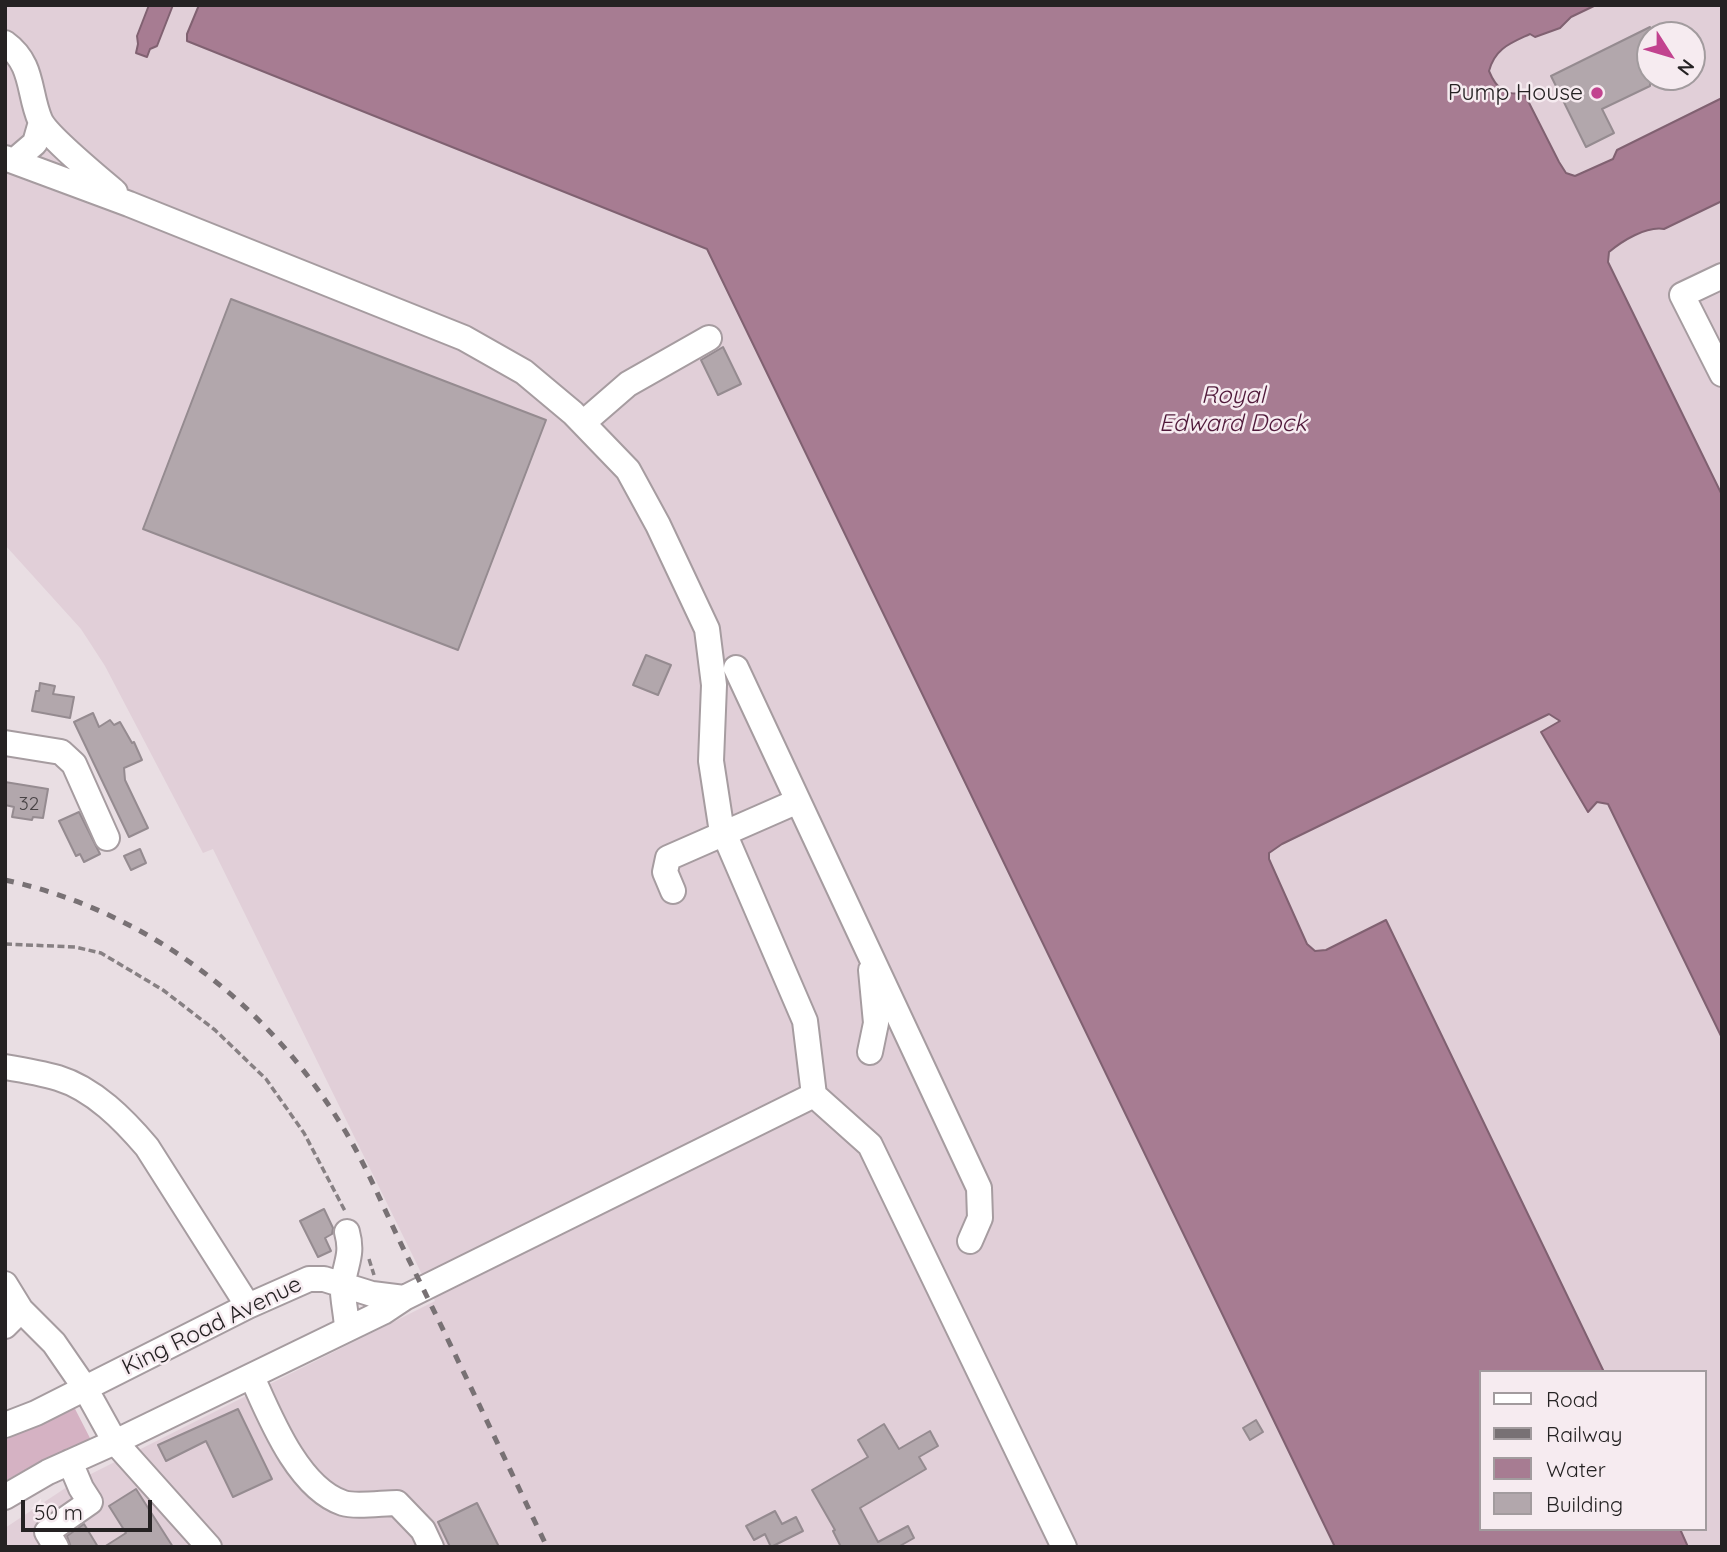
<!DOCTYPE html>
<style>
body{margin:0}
#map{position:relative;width:1727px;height:1552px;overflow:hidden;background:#e9dee3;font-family:Quicksand,sans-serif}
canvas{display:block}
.frame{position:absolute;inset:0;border:7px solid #252223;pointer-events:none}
.legend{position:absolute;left:1479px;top:1370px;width:228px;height:161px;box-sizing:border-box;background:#f6ebf0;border:2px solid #a29b9e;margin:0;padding:9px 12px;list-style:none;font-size:21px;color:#252223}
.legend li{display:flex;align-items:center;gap:14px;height:35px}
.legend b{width:35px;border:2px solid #a29b9e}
.north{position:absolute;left:1636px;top:21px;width:70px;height:70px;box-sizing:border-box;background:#f6ebf0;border:2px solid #a29b9e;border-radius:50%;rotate:127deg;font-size:19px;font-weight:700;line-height:28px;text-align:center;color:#252223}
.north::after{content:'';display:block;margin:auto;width:24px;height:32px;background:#c2438f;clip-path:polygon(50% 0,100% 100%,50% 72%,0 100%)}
.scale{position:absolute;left:21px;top:1500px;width:131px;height:32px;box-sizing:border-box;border:4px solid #252223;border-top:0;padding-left:9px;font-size:21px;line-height:24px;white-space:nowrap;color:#252223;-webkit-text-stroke:5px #f6ebf0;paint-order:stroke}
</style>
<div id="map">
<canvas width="1727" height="1552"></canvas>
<div class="frame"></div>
<ul class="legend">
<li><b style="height:9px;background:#fff"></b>Road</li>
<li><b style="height:9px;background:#787174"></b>Railway</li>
<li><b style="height:19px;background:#a77c92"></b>Water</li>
<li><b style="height:19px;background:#b2a7ac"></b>Building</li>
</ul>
<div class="north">N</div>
<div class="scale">50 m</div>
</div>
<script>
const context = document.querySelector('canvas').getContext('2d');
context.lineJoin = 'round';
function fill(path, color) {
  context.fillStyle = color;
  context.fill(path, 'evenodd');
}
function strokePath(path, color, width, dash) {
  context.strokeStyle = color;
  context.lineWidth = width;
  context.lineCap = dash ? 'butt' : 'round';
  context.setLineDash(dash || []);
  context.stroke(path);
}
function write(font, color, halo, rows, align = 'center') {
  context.font = font + ' Quicksand,sans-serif';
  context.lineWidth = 5;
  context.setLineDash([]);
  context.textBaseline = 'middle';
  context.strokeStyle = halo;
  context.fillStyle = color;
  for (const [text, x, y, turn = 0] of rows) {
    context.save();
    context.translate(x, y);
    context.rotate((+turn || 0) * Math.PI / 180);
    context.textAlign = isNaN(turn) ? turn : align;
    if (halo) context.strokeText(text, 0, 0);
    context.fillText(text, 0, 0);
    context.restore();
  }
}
fill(new Path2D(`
 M5,5H1722V1547H5V1528L73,1483L435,1301L213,849L203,853L105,666L81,629L5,545ZM1650,35H1692V77H1650ZM1480,1372H1704V1529H1480Z`), '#e1cfd8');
fill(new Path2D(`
 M72,1403L91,1440L41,1461L5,1481V1440L36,1425Z`), '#d5b2c3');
const water = new Path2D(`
 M149,5H173L157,46L150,49L147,57L136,53L138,44L137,36Z
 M199,5H1596L1571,17L1560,28L1535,37L1530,34C1511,43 1495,48 1489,71C1496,88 1505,96 1524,93L1559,162L1566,173L1575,176L1613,159L1617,150L1722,98V201L1664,229C1646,226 1622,241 1609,252L1608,262L1722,495V1038L1608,804L1597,802L1588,812L1541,732L1560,721L1549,714L1282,844L1269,853V859L1307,944L1315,951L1326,950L1386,920L1604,1372H1480V1529H1680L1688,1547H1335L707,249L187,41V34Z`);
fill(water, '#a77c92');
strokePath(water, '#806171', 2);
const building = new Path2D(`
 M1650,27V86L1602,109L1614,133L1586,147L1551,76Z
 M231,299L546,420L458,650L143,529Z
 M723,347L741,384L718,395L701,360Z
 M646,655L671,665L658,695L633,685Z
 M40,683L55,686L53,694L74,697L70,718L32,711L36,691H39Z
 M93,713L99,727L110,720L114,725L120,722L132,743L134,742L142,760L124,768L125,780L148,828L129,837L74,722Z
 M5,782L48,789L43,818L33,817L32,820L12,817L14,807L5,805Z
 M79,812L100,854L84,862L80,854L76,856L59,821Z
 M140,849L146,863L131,870L124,856Z
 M324,1209L333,1228L332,1234L325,1238L331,1251L318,1257L300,1221Z
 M238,1409L272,1479L233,1497L206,1441L166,1461L158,1445Z
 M1256,1420L1263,1432L1250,1440L1243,1428Z
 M884,1424L899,1449L930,1431L938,1446L919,1457L926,1469L860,1508L878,1542L908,1526L914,1538L898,1547H841L833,1531L835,1530L812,1490L868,1457L858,1440Z
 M136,1489L173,1547H104L126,1533L109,1506Z
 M477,1503L499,1547H450L438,1522Z
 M775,1511L782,1524L796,1517L803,1531L771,1547L765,1534L754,1540L746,1526Z
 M84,1524L98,1547H71L67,1536Z`);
fill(building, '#b2a7ac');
strokePath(building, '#958b90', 2);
const minor = new Path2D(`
 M5,43C34,64 28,92 40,120C47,136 100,179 115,192
 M5,158L129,204L464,338L524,372L573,413L628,470L658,525L707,629L714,685L711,761L721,826L805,1021L814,1095L404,1298L383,1312L115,1442L48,1472L5,1497
 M14,161L35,143L41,122
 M1722,276L1682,295L1722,374
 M583,423L628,384L709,338
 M736,668L979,1188L980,1218L970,1241
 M5,743L61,752L74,764L107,838
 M673,891L665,872L668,858L798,801
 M870,1052L876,1023L871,970
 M5,1067C23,1070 41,1073 58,1078C94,1089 124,1120 147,1147L248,1306
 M814,1095L870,1145L1064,1547
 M5,1284L21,1310L54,1343L85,1388L115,1442L209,1547
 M5,1326L21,1310
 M347,1329C347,1316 341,1292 343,1283C346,1262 353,1254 347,1232
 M252,1377C270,1417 298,1488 343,1503C355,1507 383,1503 397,1503L423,1530L431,1547
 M5,1425L36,1413L248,1306L309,1279H324L372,1294L404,1298
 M56,1547L47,1532L90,1502L81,1488L70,1462`);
strokePath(minor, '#a69ca0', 28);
strokePath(new Path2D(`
 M5,944L75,947L101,953L163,990L215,1030L266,1079L304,1133L345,1211
 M369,1259L374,1275`), '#878083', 3.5, [7, 3.5]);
strokePath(minor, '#fff', 24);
strokePath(new Path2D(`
 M5,880C143,910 262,999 337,1118C366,1162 385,1213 409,1260C456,1355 501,1451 547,1547`), '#787174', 5, [9, 9]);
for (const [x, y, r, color] of [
 [1597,93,7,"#c2438f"]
]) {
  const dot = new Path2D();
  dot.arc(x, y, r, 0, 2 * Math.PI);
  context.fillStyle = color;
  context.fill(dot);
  strokePath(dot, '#f6ebf0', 2.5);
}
write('19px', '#484345', null, [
 ["32",29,804]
]);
write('23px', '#252223', '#f6ebf0', [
 ["Pump House",1583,93]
], 'right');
write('23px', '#252223', '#f6ebf0', [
 ["King Road Avenue",212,1326,-26]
]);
write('italic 24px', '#50193a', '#f6ebf0', [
 ["Royal",1233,396],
 ["Edward Dock",1233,424]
]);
</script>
